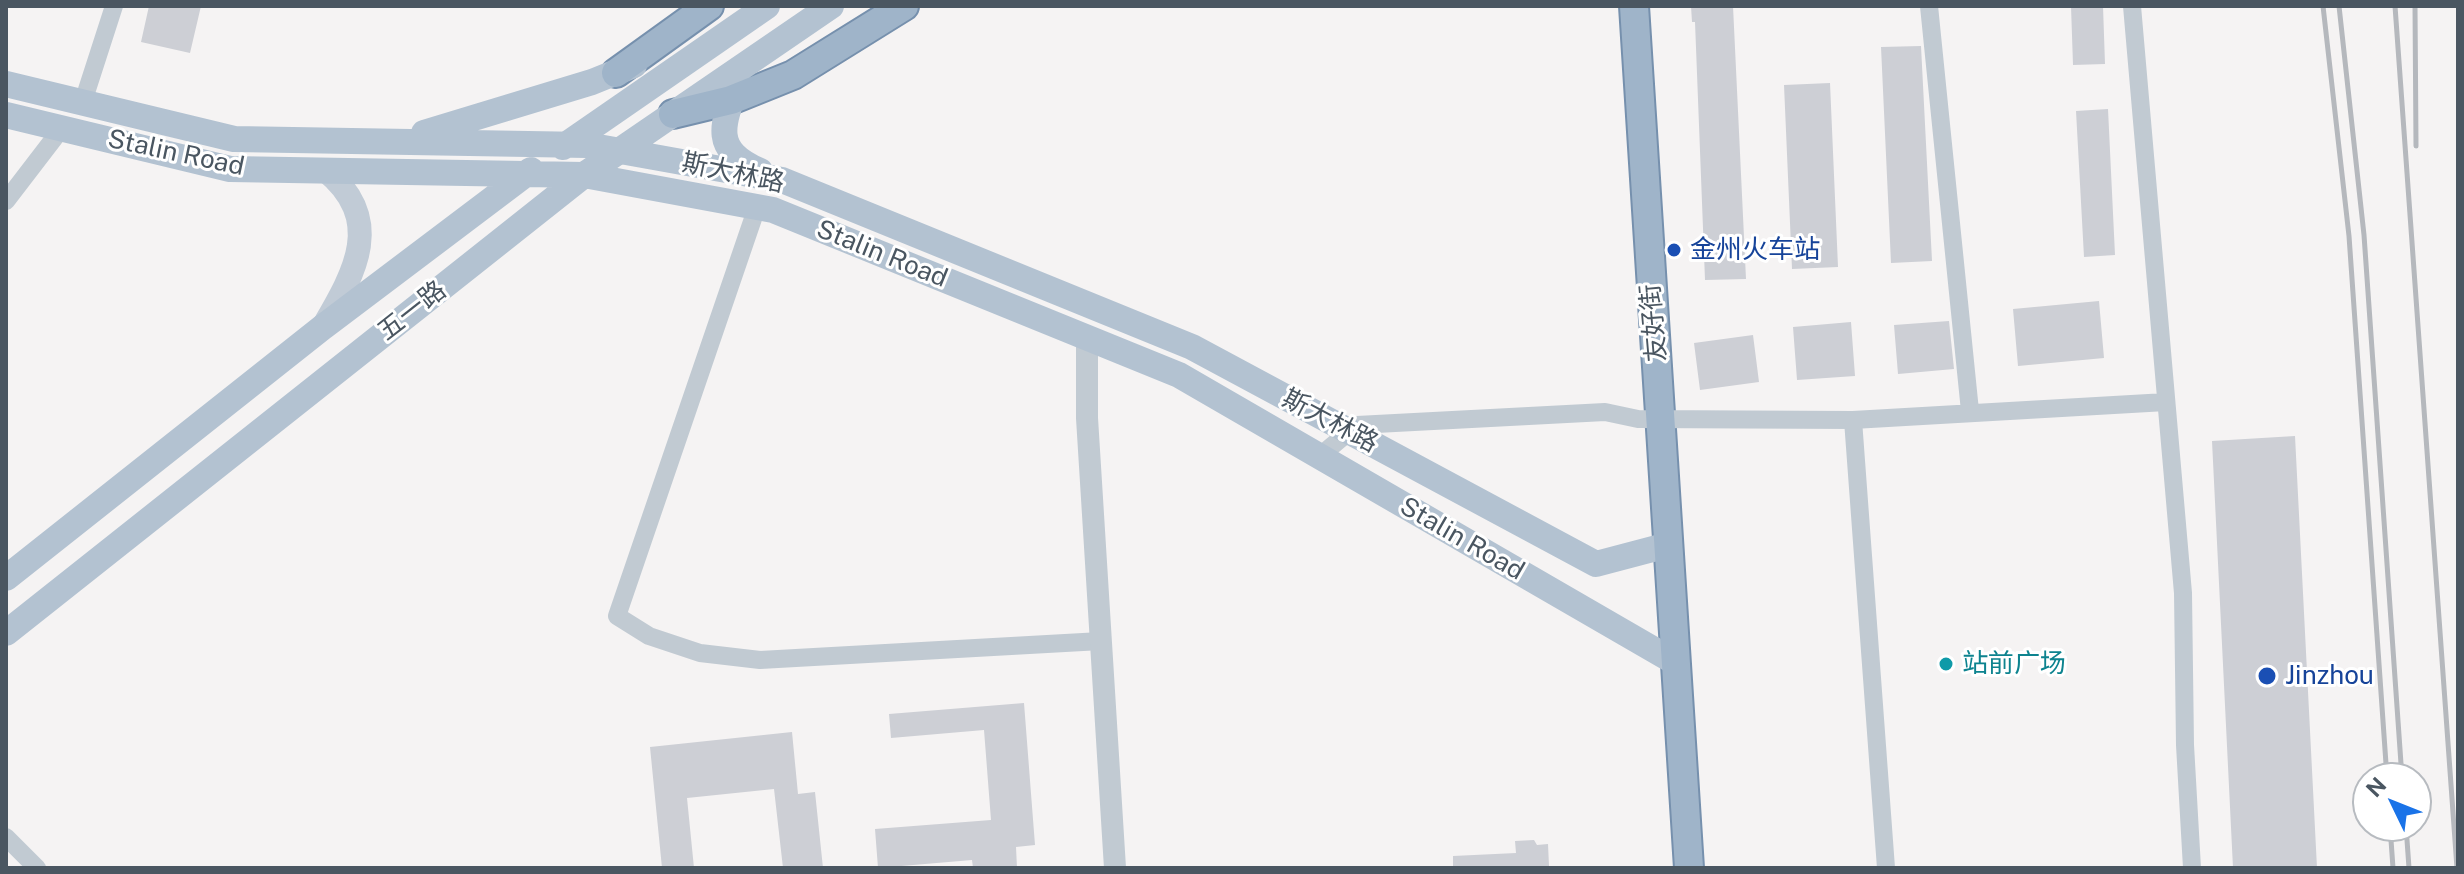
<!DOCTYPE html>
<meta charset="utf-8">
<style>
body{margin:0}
#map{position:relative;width:2464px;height:874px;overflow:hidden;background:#f5f3f3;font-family:"Public Sans",sans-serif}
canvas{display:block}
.frame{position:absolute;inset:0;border:8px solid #4a5661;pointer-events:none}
.north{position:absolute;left:2352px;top:762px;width:80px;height:80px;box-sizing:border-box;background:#fff;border:2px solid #b7bbc0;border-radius:50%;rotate:313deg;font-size:22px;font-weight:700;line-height:32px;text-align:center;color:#4a5661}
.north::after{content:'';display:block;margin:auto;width:28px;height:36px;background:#1a73e8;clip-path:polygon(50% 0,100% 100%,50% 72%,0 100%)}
</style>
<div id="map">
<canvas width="2464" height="874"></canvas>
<div class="frame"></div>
<div class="north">N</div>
</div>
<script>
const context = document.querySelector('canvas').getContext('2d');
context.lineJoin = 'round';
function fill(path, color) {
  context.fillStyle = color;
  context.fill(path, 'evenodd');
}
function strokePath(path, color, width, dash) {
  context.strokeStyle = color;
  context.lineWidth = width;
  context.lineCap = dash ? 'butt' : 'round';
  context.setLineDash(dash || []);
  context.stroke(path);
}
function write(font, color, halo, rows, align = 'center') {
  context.font = font + ' "Public Sans","Noto Sans SC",sans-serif';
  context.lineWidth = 6;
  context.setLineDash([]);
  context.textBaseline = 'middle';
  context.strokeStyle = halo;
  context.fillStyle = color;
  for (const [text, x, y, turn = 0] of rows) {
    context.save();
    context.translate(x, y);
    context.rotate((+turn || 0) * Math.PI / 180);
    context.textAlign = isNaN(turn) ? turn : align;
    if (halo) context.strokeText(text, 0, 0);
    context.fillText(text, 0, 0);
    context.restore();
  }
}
fill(new Path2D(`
 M149,6H201L190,53L141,42Z
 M1691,6H1733L1746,279L1705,280L1695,22H1692Z
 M2071,6H2103L2105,64L2073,65Z
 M1921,46L1932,261L1891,263L1881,47Z
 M1830,83L1838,267L1792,269L1784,85Z
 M2108,109L2115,255L2084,257L2076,111Z
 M2099,301L2104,358L2018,366L2013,309Z
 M1949,321L1954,369L1898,374L1894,325Z
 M1851,322L1855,376L1797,380L1793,327Z
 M1753,335L1759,382L1700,390L1694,343Z
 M2295,436L2317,868H2233L2212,441Z
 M1024,703L1035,845L1016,847L1017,868H973L972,860L878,868L875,829L991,820L984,730L891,738L889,714Z
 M792,732L798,794L815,792L823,868H783L774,789L687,798L694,868H662L650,747Z
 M1534,840L1537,845L1548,844L1549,866L1453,868V856L1516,853L1515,841Z`), '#cdcfd5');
const trunk = new Path2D(`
 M1634,6L1689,868
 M616,73L709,6
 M673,114L731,100L793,75L904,6`);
strokePath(trunk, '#7690ad', 32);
strokePath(new Path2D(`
 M1929,6L1970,411
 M2132,6L2183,593L2185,745L2192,868
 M83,102L114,6
 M6,201L62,128
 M757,207L617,616L649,636L700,653L760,660L1101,641
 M1853,420L1886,868
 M1320,456L1357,425L1605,412L1638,419L1853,420L2166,402
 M6,837L37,868`), '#c1cad2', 18);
strokePath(new Path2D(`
 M1087,337V418L1115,868`), '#c1cad2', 22);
strokePath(new Path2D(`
 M323,327C356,271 385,219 325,170`), '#c1cbd6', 24);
strokePath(new Path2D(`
 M738,83C721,126 712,150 760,171
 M6,84L234,139L587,145L782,180L1192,347L1596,564L1668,545
 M6,115L230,169L584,175L773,210L1179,375L1675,662
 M424,133L592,82L634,65
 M563,147L767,6
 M6,578L323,327L531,170
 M6,633L584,175L831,6`), '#b3c2d1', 26);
strokePath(trunk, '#9fb4c9', 28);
strokePath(new Path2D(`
 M2323,6L2349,236L2387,778
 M2339,6L2364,235L2402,778
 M2395,6L2457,868
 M2415,6L2416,146
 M2390,826L2393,868
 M2406,826L2409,868`), '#b5b8bd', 5);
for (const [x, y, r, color] of [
 [1674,250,8,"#1a4fb4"],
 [1946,664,8,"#0f9aa8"],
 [2267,676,10,"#1a4fb4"]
]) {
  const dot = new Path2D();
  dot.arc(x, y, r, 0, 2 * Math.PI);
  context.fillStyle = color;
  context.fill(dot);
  strokePath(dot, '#fff', 3);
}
write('26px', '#4a5661', '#fff', [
 ["Stalin Road",176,153,12],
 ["斯大林路",733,173,12],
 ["Stalin Road",882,254,22],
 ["五一路",412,311,-38],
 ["友好街",1654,323,-95],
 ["斯大林路",1330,421,28],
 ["Stalin Road",1462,539,30]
]);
write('26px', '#164399', '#fff', [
 ["金州火车站",1690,250],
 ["Jinzhou",2285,676]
], 'left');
write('26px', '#0d838f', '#fff', [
 ["站前广场",1962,664]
], 'left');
</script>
